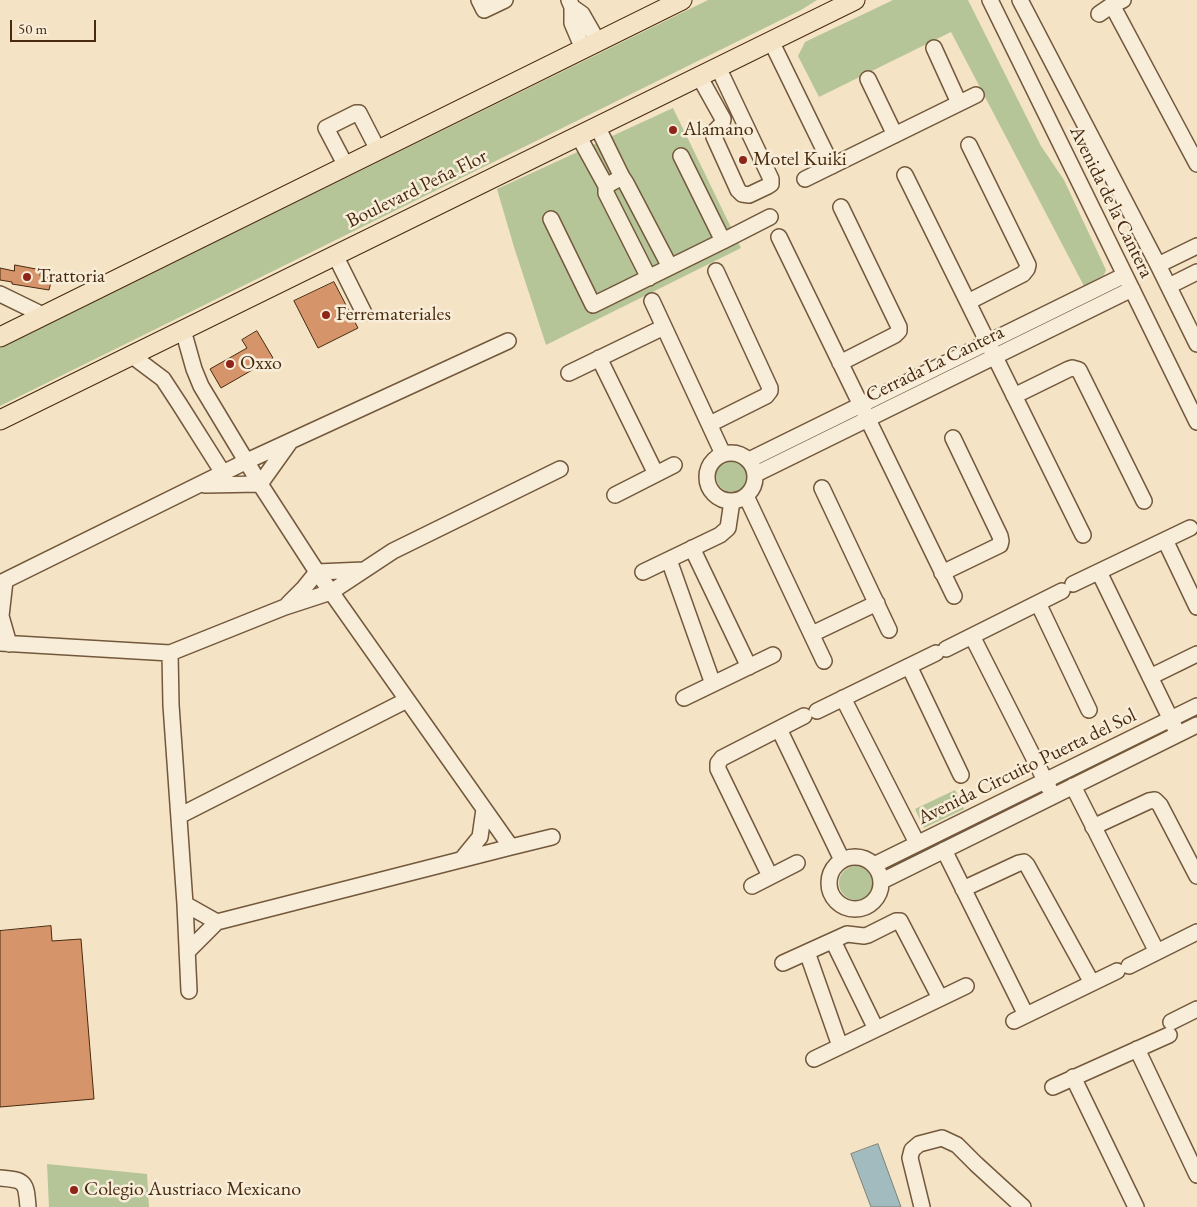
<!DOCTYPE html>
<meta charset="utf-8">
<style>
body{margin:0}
#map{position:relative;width:1197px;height:1207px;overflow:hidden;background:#f4e3c5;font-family:"EB Garamond",serif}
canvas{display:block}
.scale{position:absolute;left:10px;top:20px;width:86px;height:22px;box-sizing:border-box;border:2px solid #482a0f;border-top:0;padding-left:6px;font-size:15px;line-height:18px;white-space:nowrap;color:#482a0f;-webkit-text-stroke:4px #f8edd9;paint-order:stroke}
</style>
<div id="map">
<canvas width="1197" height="1207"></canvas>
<div class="scale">50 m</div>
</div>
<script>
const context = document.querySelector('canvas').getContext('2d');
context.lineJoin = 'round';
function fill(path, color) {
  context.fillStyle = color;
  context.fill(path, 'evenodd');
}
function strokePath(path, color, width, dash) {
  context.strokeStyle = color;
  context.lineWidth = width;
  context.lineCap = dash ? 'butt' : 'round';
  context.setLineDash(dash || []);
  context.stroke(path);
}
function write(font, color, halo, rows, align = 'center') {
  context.font = font + ' "EB Garamond",serif';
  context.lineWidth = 5;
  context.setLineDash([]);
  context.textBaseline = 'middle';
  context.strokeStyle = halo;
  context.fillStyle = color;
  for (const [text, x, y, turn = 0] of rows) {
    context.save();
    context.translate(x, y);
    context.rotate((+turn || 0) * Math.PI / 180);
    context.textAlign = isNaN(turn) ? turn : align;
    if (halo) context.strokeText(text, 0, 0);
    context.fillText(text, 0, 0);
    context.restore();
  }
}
fill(new Path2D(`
 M708,0H817L801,10L0,406V348Z
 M893,0H968L1041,146L1064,180L1106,270L1104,275L1084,286L951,32L819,97L798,56L805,42Z
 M673,108L741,248L546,345L514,247L497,189Z
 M716 476a16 16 0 1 1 32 0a16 16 0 1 1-32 0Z
 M955,790L964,809L924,828L915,809Z
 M839 883a17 17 0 1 1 34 0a17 17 0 1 1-34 0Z
 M47,1164L147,1174L149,1207H49Z`), '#b6c598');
const water = new Path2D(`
 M878,1144L901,1207H871L851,1154Z`);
fill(water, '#a1bbbf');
strokePath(water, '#7d8179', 1);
const building = new Path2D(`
 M15,265L41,270L40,276L52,278L49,290L12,284V282L0,280V268L14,271Z
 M334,282L358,328L318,348L294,301Z
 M257,331L273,358L221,388L210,369L247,348L242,340Z
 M51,926L52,941L81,939L94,1099L0,1107V931Z`);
fill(building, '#d6946b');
strokePath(building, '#482a0f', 1);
const minor = new Path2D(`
 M479,0L484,10L505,0
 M569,0L572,7L582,14L598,42
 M990,0L1197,422
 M1020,0L1158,265L1197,344
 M1112,5L1197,164
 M572,7V23L583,49
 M1099,14L1112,5L1123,0
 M771,41L832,166
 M934,48L959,103
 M699,76L723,119L722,124L714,132V137L738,190L742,194L749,195L768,186L771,184V179L718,67
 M868,79L895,135
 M597,126L622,177
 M578,135L606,186
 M346,166L326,128L356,113H359L378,150
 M905,175L1083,535
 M805,179L976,95
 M551,219L593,305L723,241L681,156
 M779,237L954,596
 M723,241L770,217
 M335,255L364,313
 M1158,265L1197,246
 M649,278L606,193V186L622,177L626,183L670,267
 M1169,286L1197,272
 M0,294L43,315
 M652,301L723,454
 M968,302L1023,274L1027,269L1028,265L969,145
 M183,330L194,369L201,386L260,484L317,572L511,847
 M131,355L163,379L180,405L223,473
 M599,358L656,474
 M840,363L895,335L899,331V327L841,207
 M569,373L664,327
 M1014,396L1069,369L1072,368L1079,370L1144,501
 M710,424L766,396L770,391V388L716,271
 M707 477a24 24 0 1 1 48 0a24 24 0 1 1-48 0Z
 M749,460L1125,275
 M756,474L1132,289
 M205,485L260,484L290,442
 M822,488L889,630
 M615,495L674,465
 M746,496L824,661
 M1165,540L1197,607
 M692,548L749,667
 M669,560L713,684
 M643,572L720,535L728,528L732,501
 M1099,572L1175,728
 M942,573L1000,545L1001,541L1000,536L953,438
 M5,581L1,616L9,644
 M0,583L247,461L508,341
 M1073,584L1190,528
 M1038,603L1089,710
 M288,604L304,588L317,572L364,570
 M812,634L877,603
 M972,636L1049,788
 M0,643L170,653L285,607L331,592L393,551L560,469
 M946,649L1062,591
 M170,653L171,705L185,904L189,991
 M909,666L961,775
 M1150,677L1197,654
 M684,698L773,655
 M843,698L917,843
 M817,711L936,653
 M779,729L842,860
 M1073,786L1157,952
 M179,816L407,700
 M1093,827L1149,801L1155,800L1160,805L1197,876
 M944,850L1026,1015
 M829 883a26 26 0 1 1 52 0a26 26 0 1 1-52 0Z
 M462,859L480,837L484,809
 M874,865L1197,706
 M770,876L718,769V763L722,758L804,716
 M882,881L1197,725
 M752,886L797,863
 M963,889L1019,863L1024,862L1027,865L1092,983
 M185,904L217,922
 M833,941L876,1029
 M187,952L217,922L511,847L552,837
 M807,952L840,1046
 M783,963L847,934L864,936L868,935L896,921H900L940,998
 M1129,966L1197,932
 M1014,1021L1117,971
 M1171,1022L1197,1009
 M1137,1049L1197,1175
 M814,1059L966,986
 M1073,1077L1136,1207
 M1053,1087L1169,1035
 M0,1178C26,1180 26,1182 28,1207
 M922,1207L910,1158L912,1150L919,1144L942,1138L957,1145L976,1164L1023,1207`);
const major = new Path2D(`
 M0,337L682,0
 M0,420L855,0`);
strokePath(minor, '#73583c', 18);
strokePath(major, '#482a0f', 21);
strokePath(minor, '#f8edd9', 15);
strokePath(major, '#f4e3c5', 19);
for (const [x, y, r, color] of [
 [673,130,5,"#8f2418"],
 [743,160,5,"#8f2418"],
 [27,277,5,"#8f2418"],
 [326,315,5,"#8f2418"],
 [230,364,5,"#8f2418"],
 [74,1190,5,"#8f2418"]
]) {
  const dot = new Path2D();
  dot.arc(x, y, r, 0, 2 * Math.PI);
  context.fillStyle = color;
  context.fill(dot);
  strokePath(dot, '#f8edd9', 2);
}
write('20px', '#482a0f', '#f8edd9', [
 ["Alamano",683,130],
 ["Motel Kuiki",753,160],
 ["Trattoria",37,277],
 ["Ferremateriales",336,315],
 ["Oxxo",240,364],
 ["Colegio Austriaco Mexicano",84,1190]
], 'left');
write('20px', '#482a0f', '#f8edd9', [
 ["Boulevard Peña Flor",417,189,-26],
 ["Avenida de la Cantera",1111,202,64],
 ["Cerrada La Cantera",935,364,-26],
 ["Avenida Circuito Puerta del Sol",1027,767,-26]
]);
</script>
